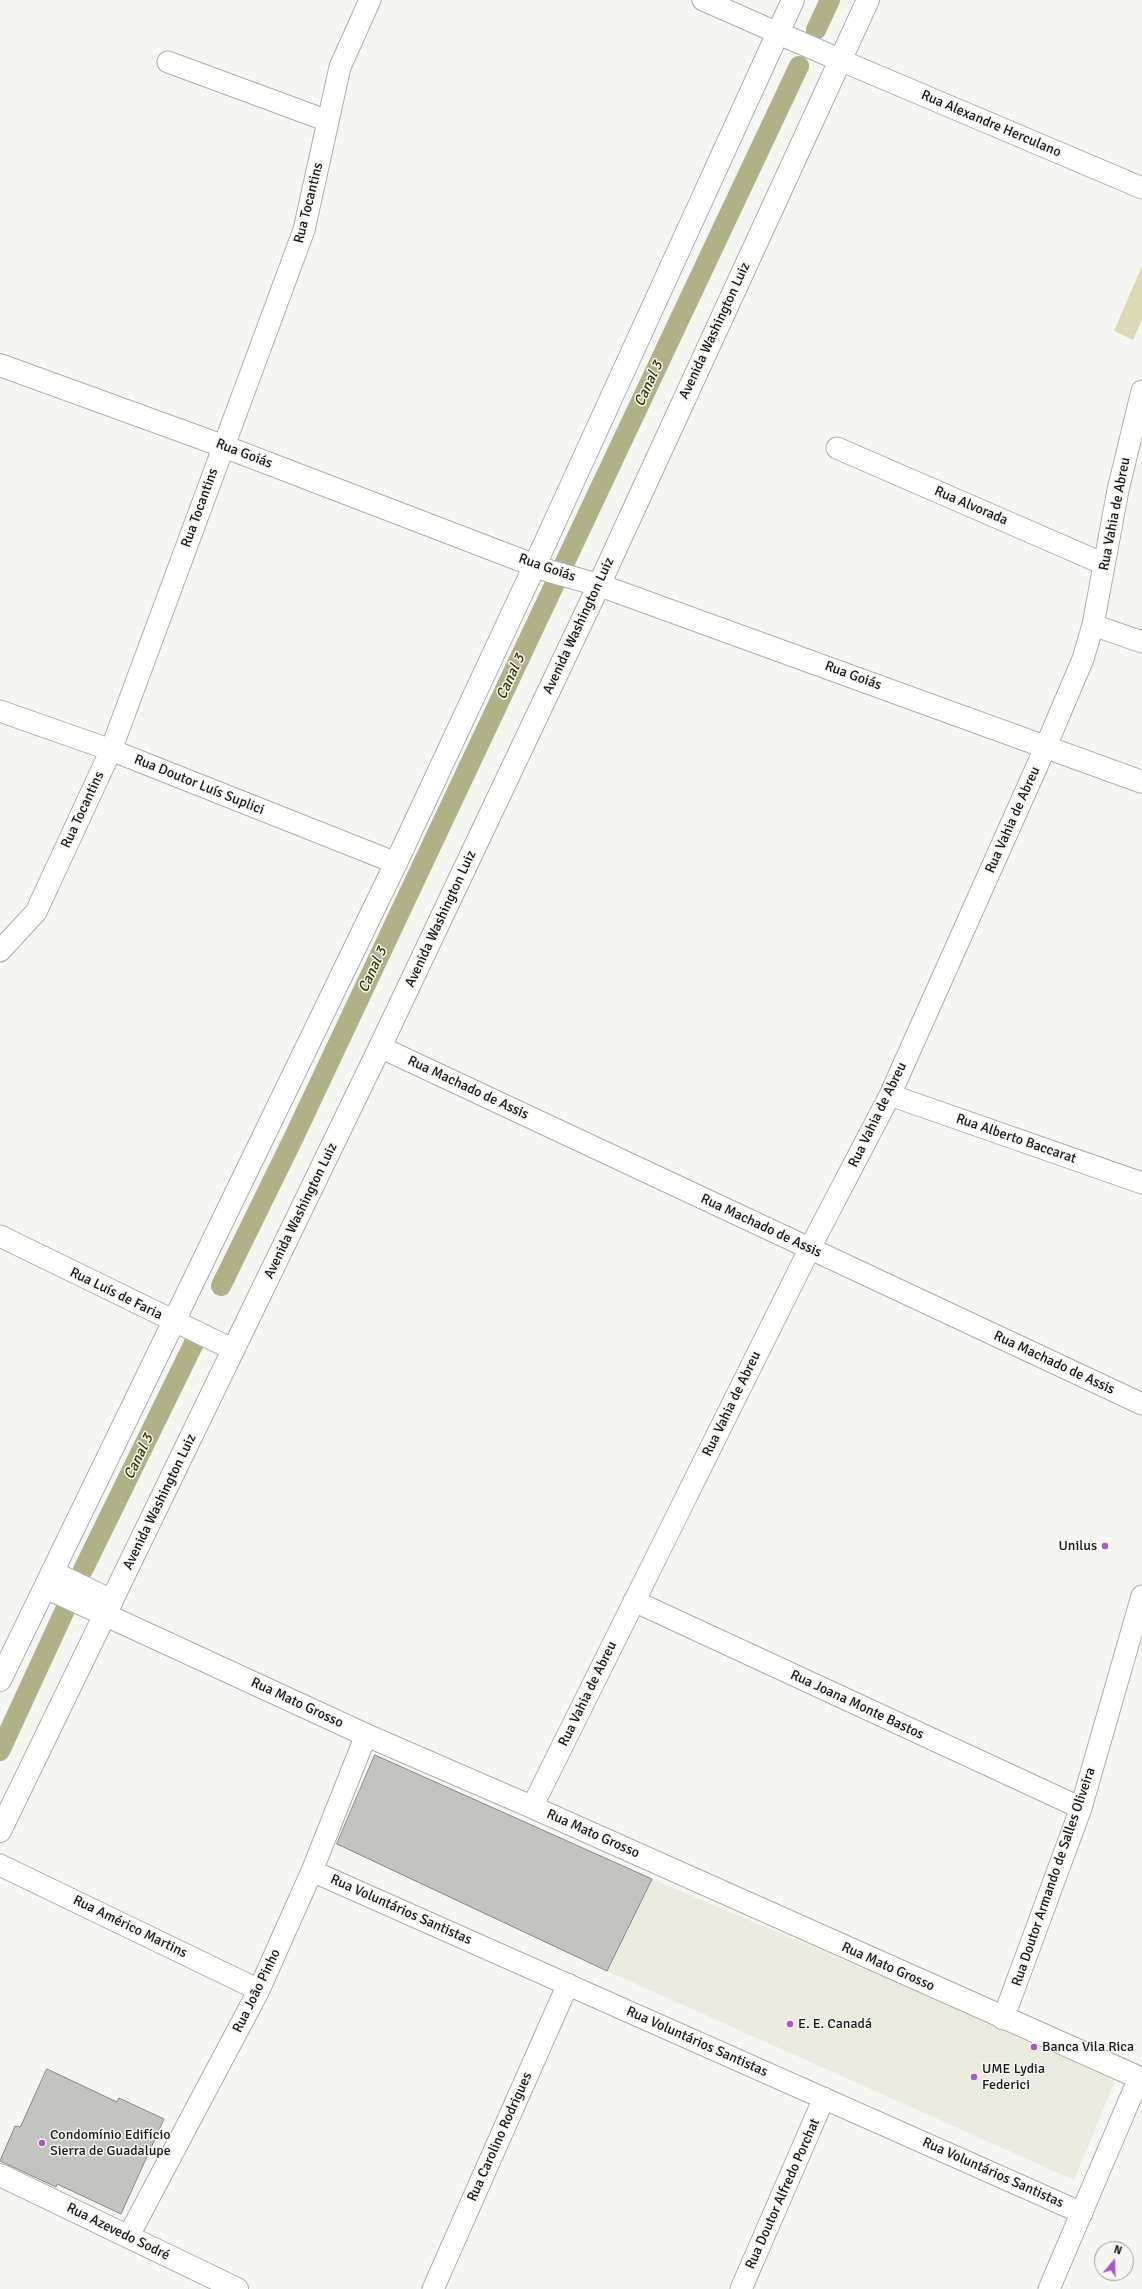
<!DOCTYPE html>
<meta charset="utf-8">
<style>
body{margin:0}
#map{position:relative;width:1142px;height:2289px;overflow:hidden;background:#f5f5f2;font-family:Signika,sans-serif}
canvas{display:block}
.north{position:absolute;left:1094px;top:2241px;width:40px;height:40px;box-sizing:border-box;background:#f5f5f2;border:1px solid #9d9d9a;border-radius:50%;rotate:19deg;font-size:11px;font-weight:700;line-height:16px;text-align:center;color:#181817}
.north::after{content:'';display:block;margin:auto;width:14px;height:18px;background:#a757c8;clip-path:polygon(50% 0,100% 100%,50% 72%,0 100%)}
</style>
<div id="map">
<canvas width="1142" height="2289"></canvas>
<div class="north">N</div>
</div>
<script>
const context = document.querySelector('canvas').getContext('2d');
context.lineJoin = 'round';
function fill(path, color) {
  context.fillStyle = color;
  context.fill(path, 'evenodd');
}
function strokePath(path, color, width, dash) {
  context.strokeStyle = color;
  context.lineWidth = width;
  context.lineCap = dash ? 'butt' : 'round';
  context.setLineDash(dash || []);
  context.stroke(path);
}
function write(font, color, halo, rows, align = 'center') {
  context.font = font + ' Signika,sans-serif';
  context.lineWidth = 3;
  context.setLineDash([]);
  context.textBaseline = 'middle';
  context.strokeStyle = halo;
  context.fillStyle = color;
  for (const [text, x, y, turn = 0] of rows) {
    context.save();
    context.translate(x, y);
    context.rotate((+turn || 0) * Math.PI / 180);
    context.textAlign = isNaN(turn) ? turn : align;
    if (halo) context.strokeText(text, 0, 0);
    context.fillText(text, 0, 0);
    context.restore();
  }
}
fill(new Path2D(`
 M652,1879L879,1975L1115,2081L1074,2180L607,1971Z`), '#ebeadf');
fill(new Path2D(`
 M1142,266V319L1133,340L1114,331Z`), '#dcdab4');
strokePath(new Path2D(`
 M816,30L830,0
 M221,1286L293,1139L799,66
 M83,1570L194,1343
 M0,1751L65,1610`), '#b2b087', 20);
const building = new Path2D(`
 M375,1755L652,1879L607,1971L337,1844Z
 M47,2069L117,2102L119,2098L164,2119L121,2214L57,2184L56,2187L0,2161L15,2126L20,2127Z`);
fill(building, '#c3c3c0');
strokePath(building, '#878785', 1);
const street = new Path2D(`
 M703,0L778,33
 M840,60L1142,188
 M168,62L328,121
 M837,448L1104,564
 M1093,625L1142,642
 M0,711L111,750L396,863
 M0,951L36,912L111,750L304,230L340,67L370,0
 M380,1047L1142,1404
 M890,1095L1142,1183
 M0,1236L234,1350
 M634,1601L1081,1808
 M532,1807L810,1248L890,1095L1046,746L1083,659L1093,625L1118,490L1142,391
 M0,1865L259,1990
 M312,1871L1082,2213
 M1003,2019L1081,1808L1142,1596
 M128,2237L259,1990L312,1871L366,1735
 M433,2289L568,1984
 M741,2289L824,2098
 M1049,2289L1139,2078`);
const secondary = new Path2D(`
 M778,33L840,60
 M0,365L223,446L549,571L599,585L1142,782
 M52,1572L112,1601
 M45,1587L366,1735L532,1807L1142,2079
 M0,1680L396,863L535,565L793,0
 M0,1831L380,1047L599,585L868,0
 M0,2175L237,2289`);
strokePath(street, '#adadaa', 23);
strokePath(secondary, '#adadaa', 24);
strokePath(street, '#fff', 21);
strokePath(secondary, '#fff', 22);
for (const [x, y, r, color] of [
 [1105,1546,4,"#a757c8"],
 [790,2024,4,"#a757c8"],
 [1034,2047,4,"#a757c8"],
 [974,2077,4,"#a757c8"],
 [42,2143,4,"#a757c8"]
]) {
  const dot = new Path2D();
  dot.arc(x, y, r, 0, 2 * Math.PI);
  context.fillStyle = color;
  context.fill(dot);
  strokePath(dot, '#f5f5f2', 1.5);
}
write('14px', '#181817', '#f5f5f2', [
 ["Rua Alexandre Herculano",991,124,23],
 ["Rua Tocantins",309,203,-76],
 ["Avenida Washington Luiz",715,331,-65],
 ["Rua Goiás",244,454,21],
 ["Rua Alvorada",971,506,23],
 ["Rua Tocantins",200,508,-70],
 ["Rua Vahia de Abreu",1115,514,-79],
 ["Rua Goiás",547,568,19],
 ["Avenida Washington Luiz",579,626,-65],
 ["Rua Goiás",853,676,20],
 ["Rua Doutor Luís Suplici",199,785,22],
 ["Rua Tocantins",83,810,-65],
 ["Rua Vahia de Abreu",1013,820,-66],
 ["Avenida Washington Luiz",441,919,-65],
 ["Rua Machado de Assis",468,1088,25],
 ["Rua Vahia de Abreu",878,1115,-64],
 ["Rua Alberto Baccarat",1016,1139,19],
 ["Avenida Washington Luiz",301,1211,-64],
 ["Rua Machado de Assis",761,1226,25],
 ["Rua Luís de Faria",116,1294,26],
 ["Rua Machado de Assis",1054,1363,25],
 ["Rua Vahia de Abreu",732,1404,-64],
 ["Avenida Washington Luiz",160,1502,-64],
 ["Rua Vahia de Abreu",588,1694,-64],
 ["Rua Mato Grosso",297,1703,25],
 ["Rua Joana Monte Bastos",857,1705,25],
 ["Rua Mato Grosso",593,1834,24],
 ["Rua Doutor Armando de Salles Oliveira",1054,1877,-71],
 ["Rua Voluntários Santistas",401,1910,24],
 ["Rua Américo Martins",130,1927,26],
 ["Rua Mato Grosso",888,1967,24],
 ["Rua João Pinho",257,1991,-64],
 ["Rua Voluntários Santistas",697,2042,24],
 ["Rua Carolino Rodrigues",500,2137,-66],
 ["Rua Voluntários Santistas",993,2173,24],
 ["Rua Doutor Alfredo Porchat",783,2194,-66],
 ["Rua Azevedo Sodré",118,2232,26]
]);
write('14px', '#181817', '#f5f5f2', [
 ["Unilus",1097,1546,"right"],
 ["E. E. Canadá",798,2024],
 ["Banca Vila Rica",1042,2047],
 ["UME Lydia",982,2069],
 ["Federici",982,2085],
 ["Condomínio Edifício",50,2135],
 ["Sierra de Guadalupe",50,2151]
], 'left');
write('italic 15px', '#3a3601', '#f5f5f2', [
 ["Canal 3",649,384,-65],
 ["Canal 3",511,677,-65],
 ["Canal 3",373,970,-65],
 ["Canal 3",139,1457,-64]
]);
</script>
